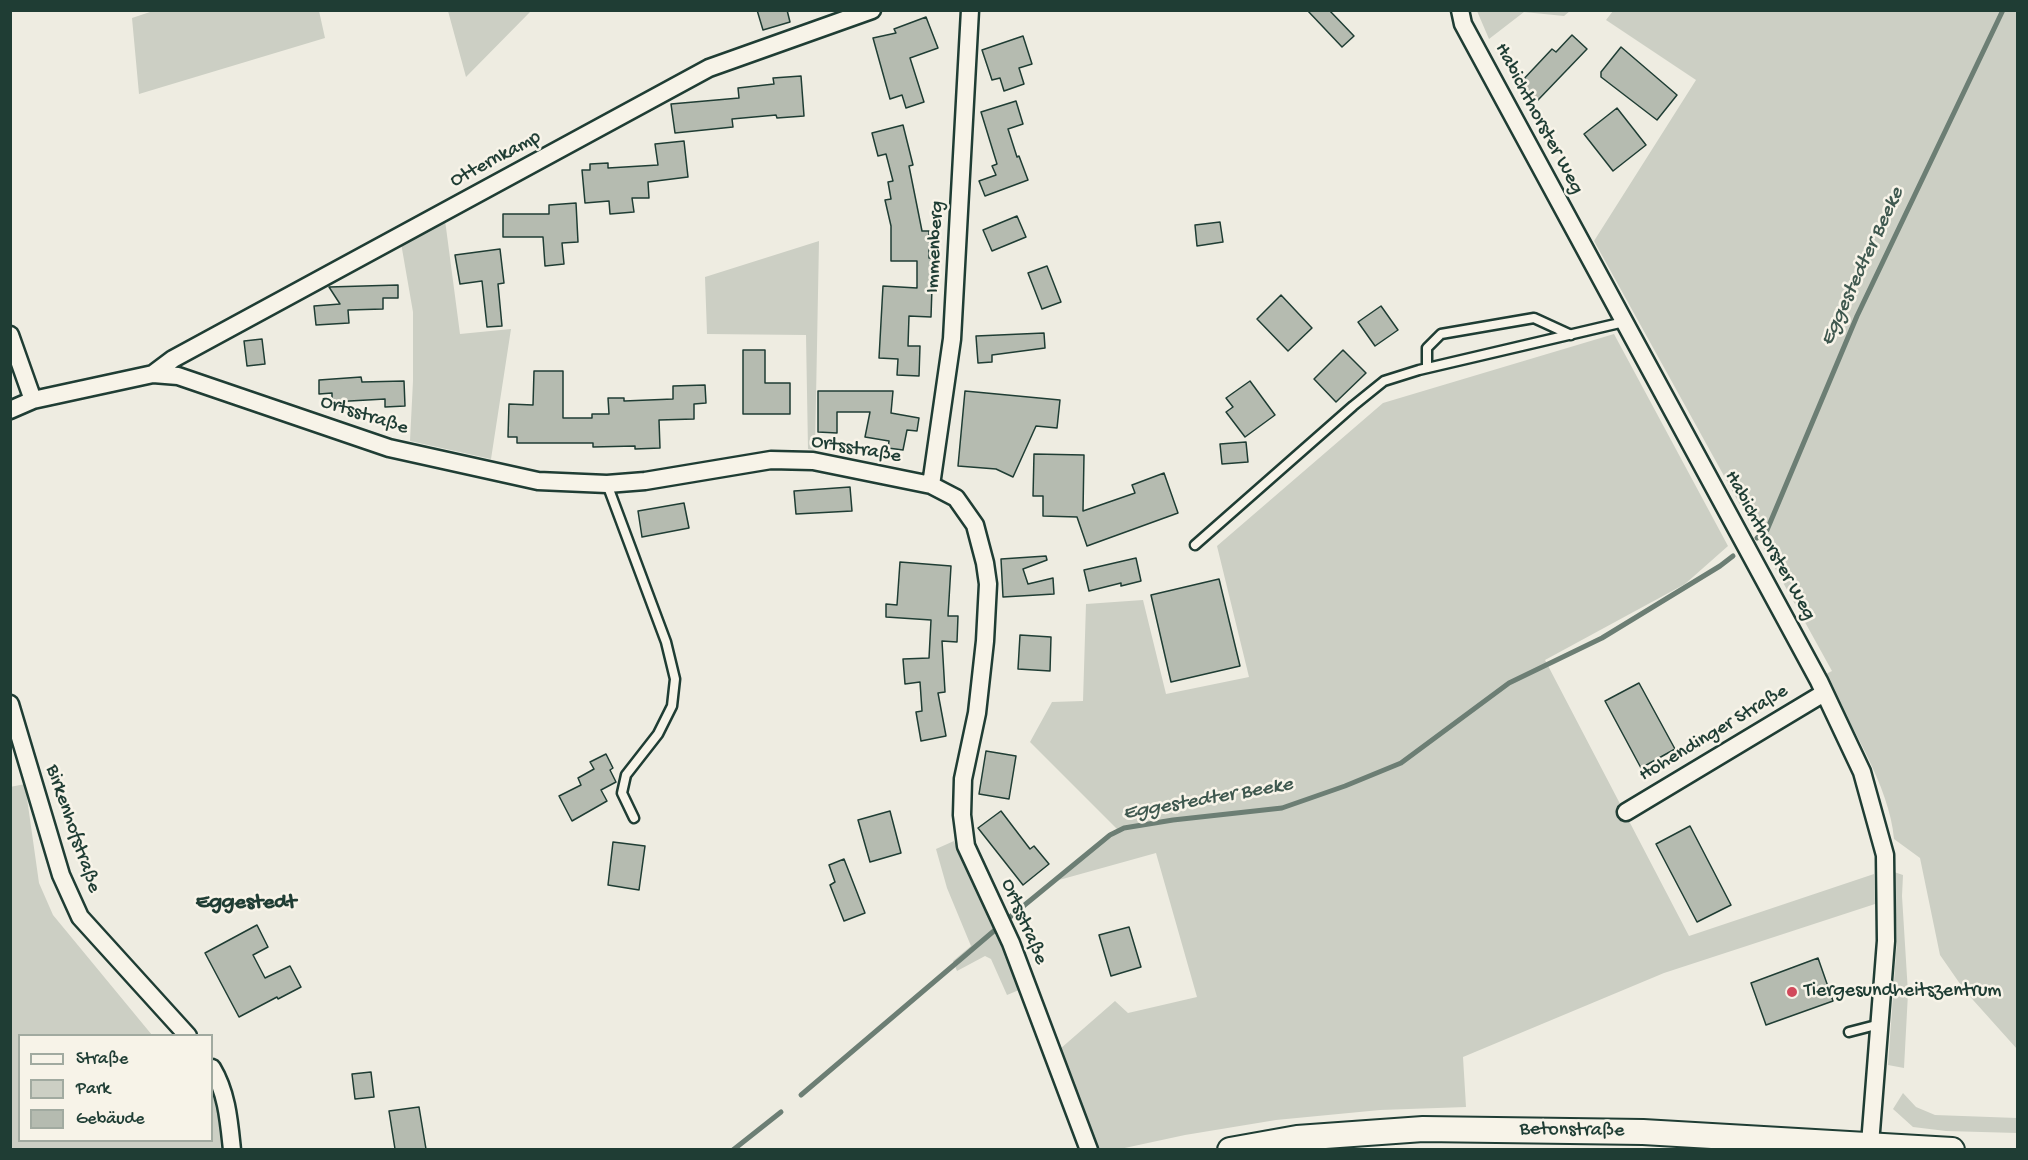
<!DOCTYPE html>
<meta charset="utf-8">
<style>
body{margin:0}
#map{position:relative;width:2028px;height:1160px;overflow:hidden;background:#eeece1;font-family:"Gochi Hand",sans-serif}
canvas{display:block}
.frame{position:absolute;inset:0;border:12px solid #1f3d34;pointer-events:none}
.legend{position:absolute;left:18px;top:1034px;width:195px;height:108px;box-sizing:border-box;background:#f7f3e8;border:2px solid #a1aaa0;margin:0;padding:8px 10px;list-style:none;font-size:18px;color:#1f3d34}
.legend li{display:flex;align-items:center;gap:12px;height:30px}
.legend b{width:30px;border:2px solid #a1aaa0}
</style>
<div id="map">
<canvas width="2028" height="1160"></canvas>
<div class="frame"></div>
<ul class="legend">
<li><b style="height:8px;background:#f7f3e8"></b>Straße</li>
<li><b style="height:16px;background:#cccfc4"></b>Park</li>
<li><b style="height:16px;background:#b5bbb0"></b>Gebäude</li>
</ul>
</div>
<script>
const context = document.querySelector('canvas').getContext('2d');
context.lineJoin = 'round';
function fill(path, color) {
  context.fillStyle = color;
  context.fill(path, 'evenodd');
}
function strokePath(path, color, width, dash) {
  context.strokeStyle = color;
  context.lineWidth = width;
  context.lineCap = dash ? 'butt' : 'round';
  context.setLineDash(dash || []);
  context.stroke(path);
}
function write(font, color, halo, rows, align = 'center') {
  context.font = font + ' "Gochi Hand",sans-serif';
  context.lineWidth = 5;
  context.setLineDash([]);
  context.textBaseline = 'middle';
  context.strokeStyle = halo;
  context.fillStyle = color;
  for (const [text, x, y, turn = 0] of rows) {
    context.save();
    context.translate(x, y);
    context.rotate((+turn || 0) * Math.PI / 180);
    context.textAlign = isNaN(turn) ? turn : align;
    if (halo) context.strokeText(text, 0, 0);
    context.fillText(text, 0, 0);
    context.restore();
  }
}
fill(new Path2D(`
 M153,11H319L325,38L139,94L132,18Z
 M448,11V10L531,11L466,77Z
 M1477,11V10L1570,11L1564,16L1524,12L1489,39Z
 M1613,11H2017V1049L1965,991L1940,955L1920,858L1894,839C1890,787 1849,723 1824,675L1832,671L1594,241L1696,80L1606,20Z
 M445,220L460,334L511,329L491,459L410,441L413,381V312L401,243Z
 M819,241L815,450L808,449L806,335L707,334L705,277Z
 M1614,334L1728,546L1685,584L1545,660L1689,936L1874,874L1875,904L1664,973L1463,1057L1466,1107L1380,1110L1276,1120L1185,1135L1120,1149H1100L1094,1140L1060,1049L1115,1001L1128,1013L1197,997L1156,853L1059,880L1119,831L1030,742L1052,702L1083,701L1086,604L1143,600L1166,694L1249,677L1217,546L1383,403Z
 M25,784L39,883L53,915L152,1035L20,1036V1140H212V1093L218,1112L221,1149H11L10,787Z
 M954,841L1001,937L1019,990L1007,995L991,959L985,956L957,971L953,961L971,946L947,888L936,849Z
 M1894,872L1903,875L1902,896L1908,993L1904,1068L1888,1065L1897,940Z
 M1903,1093L1916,1107L1935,1115L2017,1118V1133L1946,1131L1913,1127L1893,1109Z`), '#cccfc4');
strokePath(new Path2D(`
 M1757,538L1767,530L1857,316L2003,10
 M1010,917L1110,835L1124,828L1173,820L1282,808L1345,786L1401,763L1509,683L1602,638L1720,566L1733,556
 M801,1095L995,930
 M733,1150L781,1112`), '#6c7e74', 5);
const building = new Path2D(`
 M757,10H787L790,22L763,30Z
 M1307,10H1329L1354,36L1342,47Z
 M926,17L938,48L910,58L924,102L906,108L902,95L890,99L873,38L896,33L894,29Z
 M1572,35L1587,49L1538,100L1520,83L1552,49L1556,52Z
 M1023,36L1032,64L1019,68L1024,84L1004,91L1000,78L992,80L982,50Z
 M1621,47L1677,95L1657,120L1601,77V72Z
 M801,76L804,116L777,118L776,115L732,119L733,127L675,133L671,104L739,98L738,88L774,84L773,78Z
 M1016,101L1023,124L1008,129L1017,157L1019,156L1028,180L985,196L979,181L996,175L992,166L997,164L981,112Z
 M1617,108L1646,145L1613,171L1584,134Z
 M903,125L913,165L909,166L922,231H929V258H933L931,317L909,316L908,346H920L919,376L897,375L898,359L879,358L883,286L917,288V261H891V226L885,200L891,199L888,182L893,181L886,154L878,156L872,133Z
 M684,141L688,177L648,182L649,198H632L634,212L610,214L609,201L585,203L582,170H590V164L608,163V168L658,165L655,144Z
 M576,203L578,242L562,243L564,264L545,266L543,237H503V214H549V205Z
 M1017,216L1026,237L992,251L983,230Z
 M1220,222L1223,242L1197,246L1195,225Z
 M500,249L504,283L498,284L502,326L487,327L482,281L460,284L455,255Z
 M1047,266L1061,302L1042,309L1028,273Z
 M398,285V298H383V309L348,310L349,323L316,325L314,306L340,304L329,287Z
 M1281,295L1312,328L1288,351L1257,319Z
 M1381,306L1398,330L1375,346L1358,322Z
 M1044,333L1045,348L992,355V362L978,363L976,336Z
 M262,339L265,364L247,366L244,341Z
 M743,350H765V383H790V414H743Z
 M1343,350L1366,373L1336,402L1314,379Z
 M534,371H563V418H592V414H609L608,398H624V401L673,399V386L705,385L706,403L694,404V419L659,420L660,448L635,449V446L593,447V443H517V437H508L509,404L533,405Z
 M361,377L362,382L404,381L405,406L385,407V399L332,402V393L319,394V380Z
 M1250,381L1275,415L1245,437L1226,412L1233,407L1226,398Z
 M818,391H893L891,413L919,418L917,431L907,430L903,450L888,448L889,441L865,437L870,412H837V433L818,432Z
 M965,391L1060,400L1057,428L1036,426L1013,477L996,469L958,466Z
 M1246,442L1248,462L1222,464L1220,444Z
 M1034,454L1084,455L1083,511L1135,493L1132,485L1164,473L1178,513L1087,546L1077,517L1043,516V496H1033Z
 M850,487L852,511L796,514L794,491Z
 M684,503L689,528L642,537L638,511Z
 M1046,556L1047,560L1023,569L1028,584L1053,578L1054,594L1003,597L1001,559Z
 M1136,558L1141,581L1121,586V583L1089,591L1084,570Z
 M900,562L951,566L948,616H958L957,642L942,641L945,692L938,693L946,736L921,741L916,712L922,711L920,682L905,684L903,659L929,658L931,620L886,617V604L897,605Z
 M1219,579L1240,666L1171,682L1151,595Z
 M1020,635L1051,637L1050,671L1018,669Z
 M1639,683L1675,749L1641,768L1605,701Z
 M986,751L1016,756L1009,799L979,794Z
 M606,754L613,768L610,770L616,782L601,790L607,801L572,821L559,796L581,785L578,778L594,769L590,762Z
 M890,811L901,853L870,862L858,820Z
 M1001,811L1030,849L1034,846L1049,864L1023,885L978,828Z
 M1690,826L1731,905L1697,922L1656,844Z
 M613,842L645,846L639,890L608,885Z
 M844,859L865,913L844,921L830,885L835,882L829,865Z
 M257,925L268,947L253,955L265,978L290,966L301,987L278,999L277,997L239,1017L205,953Z
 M1129,927L1141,967L1111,976L1099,935Z
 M1818,958L1833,1001L1766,1025L1751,983Z
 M371,1072L374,1097L355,1099L352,1074Z
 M419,1107L426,1149H395L389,1111Z`);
fill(building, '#b5bbb0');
strokePath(building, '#1f3d34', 1.5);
const service = new Path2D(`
 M1427,368V348L1441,334L1534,318L1571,335
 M607,484L666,642L675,679L672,706L658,734L626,775L622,793L634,818
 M1195,545L1353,406L1384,381L1419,370L1624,322
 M1849,1032L1880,1024`);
const minor = new Path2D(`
 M1460,10L1463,24L1819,681L1862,772L1885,855L1886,941L1870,1144
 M10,335L33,400
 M153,374L173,359L709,68L872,10
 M10,410L33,400L153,374L178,376L389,448L538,481L607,484L645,481L771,460L813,461L931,485L956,498L975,525L985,563L988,584L985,641L977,713L963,779L962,815L966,846L1011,943L1089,1150
 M931,485L952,339L970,10
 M10,704L61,875L80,917L188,1036
 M1626,812L1824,693
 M212,1068C227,1093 229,1121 232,1150`);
const secondary = new Path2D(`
 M1230,1150L1297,1138L1423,1129L1643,1132L1952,1150`);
strokePath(service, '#1f3d34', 13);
strokePath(minor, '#1f3d34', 21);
strokePath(secondary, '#1f3d34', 28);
strokePath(service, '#f7f3e8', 8);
strokePath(minor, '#f7f3e8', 16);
strokePath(secondary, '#f7f3e8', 24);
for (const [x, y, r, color] of [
 [1792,992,6,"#d1495b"]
]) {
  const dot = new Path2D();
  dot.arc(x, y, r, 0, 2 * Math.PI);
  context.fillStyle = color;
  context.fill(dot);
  strokePath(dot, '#f7f3e8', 2);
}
write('20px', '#1f3d34', '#f7f3e8', [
 ["Habichthorster Weg",1538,119,62],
 ["Otternkamp",496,160,-28],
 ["Immenberg",936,247,-87],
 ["Ortsstraße",364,416,18],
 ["Ortsstraße",856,450,10],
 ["Habichthorster Weg",1769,546,61],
 ["Hohendinger Straße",1714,734,-31],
 ["Birkenhofstraße",72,829,71],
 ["Ortsstraße",1023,922,67],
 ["Betonstraße",1572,1131,1]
]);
write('20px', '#1f3d34', '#f7f3e8', [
 ["Tiergesundheitszentrum",1804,992]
], 'left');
write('italic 21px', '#3f584f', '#f7f3e8', [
 ["Eggestedter Beeke",1863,267,-65],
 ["Eggestedter Beeke",1208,800,-10]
]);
write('bold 22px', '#1f3d34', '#f7f3e8', [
 ["Eggestedt",246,904]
]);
</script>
